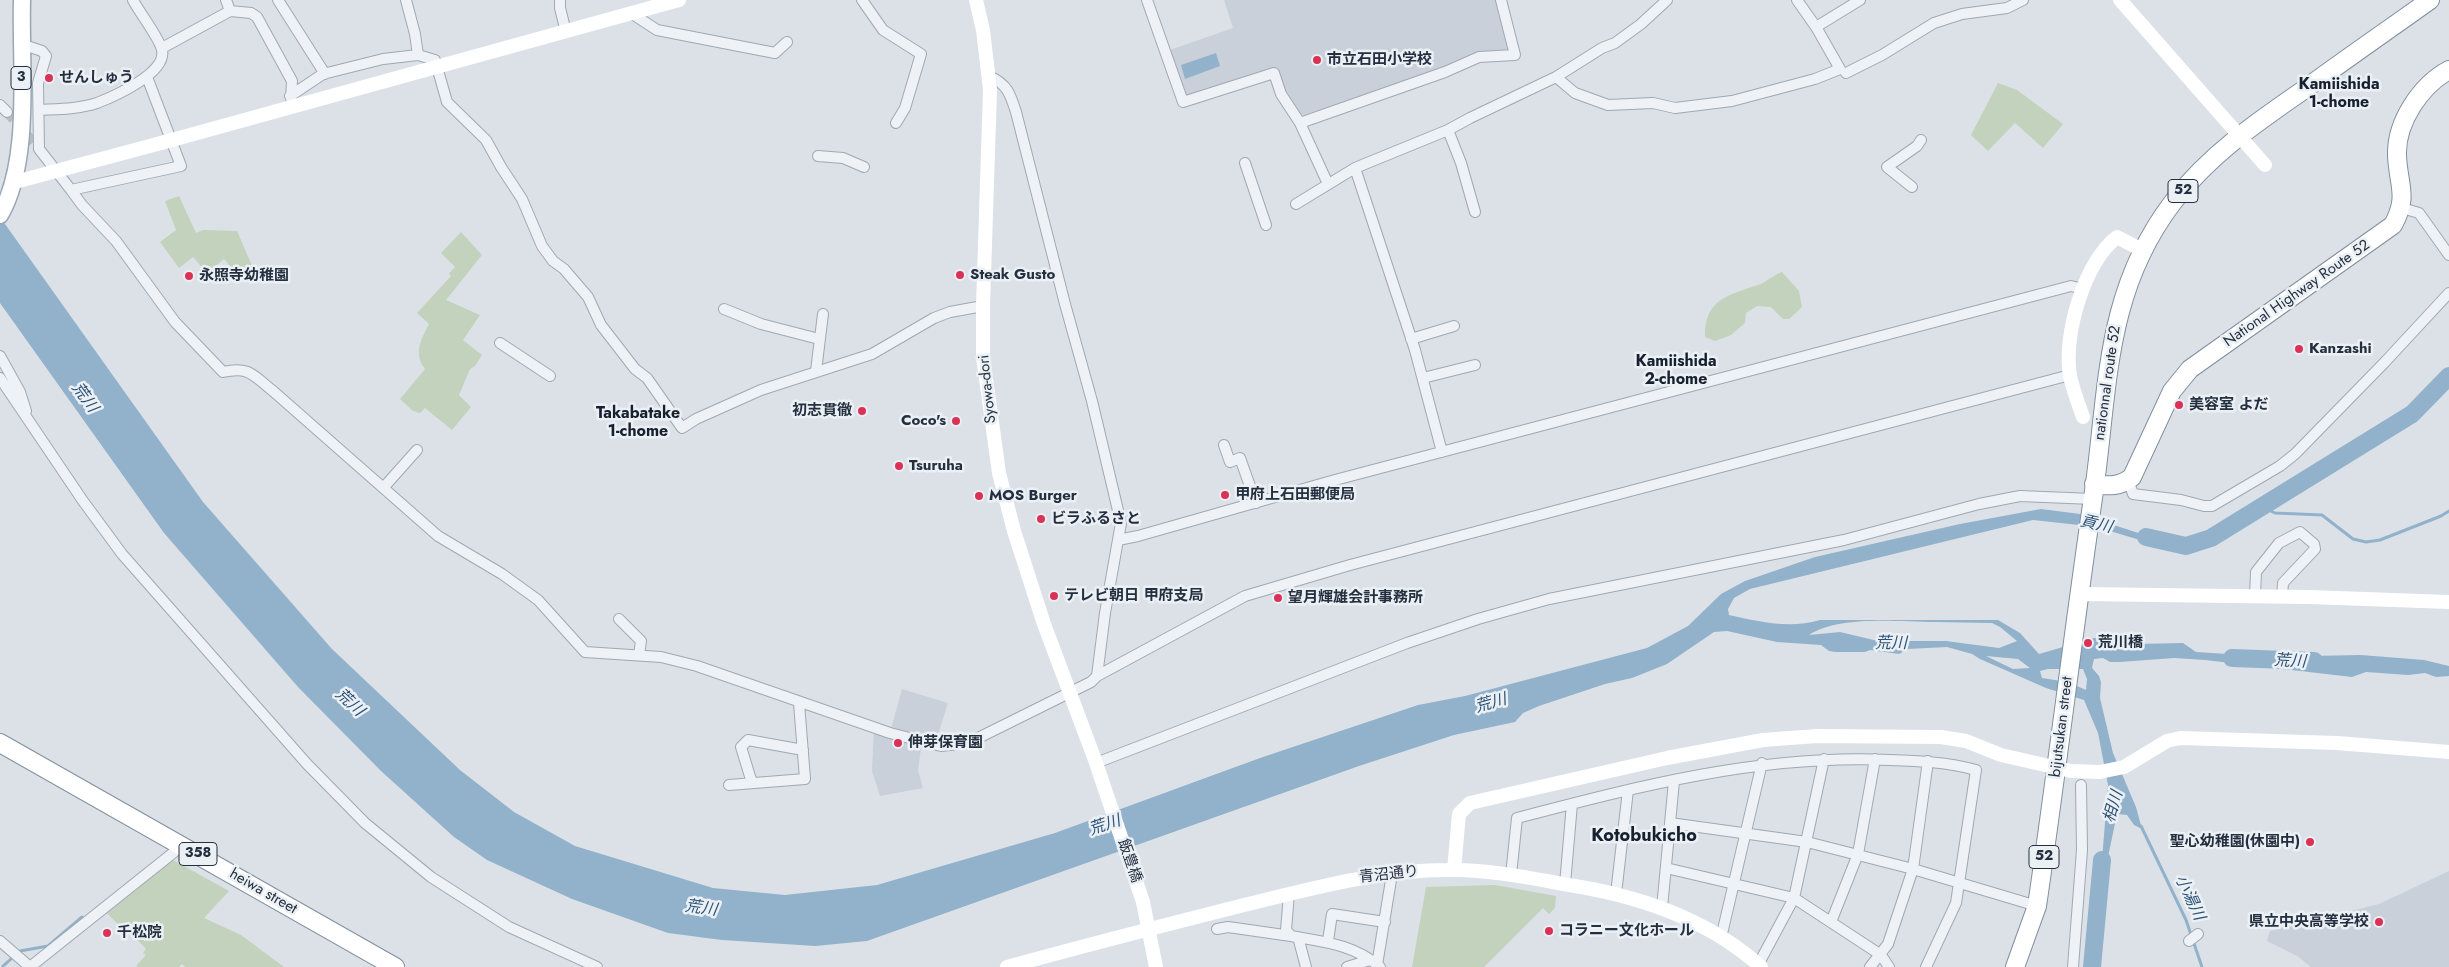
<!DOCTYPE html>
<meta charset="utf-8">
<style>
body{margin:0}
canvas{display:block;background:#dbe1e7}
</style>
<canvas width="2449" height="967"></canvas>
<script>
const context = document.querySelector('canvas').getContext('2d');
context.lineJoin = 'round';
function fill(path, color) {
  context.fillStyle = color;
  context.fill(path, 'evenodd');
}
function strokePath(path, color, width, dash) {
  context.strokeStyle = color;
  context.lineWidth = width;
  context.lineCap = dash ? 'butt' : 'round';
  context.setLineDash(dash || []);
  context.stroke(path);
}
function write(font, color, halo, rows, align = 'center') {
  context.font = font + ' Jost,"Noto Sans JP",sans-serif';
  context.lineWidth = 5;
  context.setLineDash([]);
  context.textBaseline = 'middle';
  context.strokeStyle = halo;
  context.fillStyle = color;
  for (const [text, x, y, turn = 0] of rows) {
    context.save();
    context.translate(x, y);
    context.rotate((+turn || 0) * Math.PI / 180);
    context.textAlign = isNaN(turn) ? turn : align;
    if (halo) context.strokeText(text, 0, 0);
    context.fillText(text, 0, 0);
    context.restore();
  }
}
fill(new Path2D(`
 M1224,0H1498L1510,45L1506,52H1480L1444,67L1304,115L1299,114L1275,70L1189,96L1185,94L1170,50L1233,28Z
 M902,689L948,703L935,744L922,741L918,770L923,788L880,796L872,771L874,727L890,733Z
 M2449,871V967H2311L2297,956L2267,941L2270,931L2379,904Z`), '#c9d0da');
fill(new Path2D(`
 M1998,83L2017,90L2063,124L2043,148L2015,123L1988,151L1971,135Z
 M179,196L196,233L203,230L237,231L253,268L240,278L224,259L207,273L193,257L179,268L160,242L176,230L165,201Z
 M461,232L482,255L446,300L480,315L463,340L482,355L475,366L470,369L459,395L471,407L452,430L425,408L420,413L413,411L400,399L425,369C413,353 421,340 429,324L417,313L451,276L449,273L455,267L441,253Z
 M1782,272L1799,291L1802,307L1789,319H1783L1771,307L1757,306L1746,313L1745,323L1731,335L1715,341L1705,337C1704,299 1729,295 1758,285C1767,282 1773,275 1782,272Z
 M173,860L229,891L204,918L241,935L284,967H185L182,964L179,967H138L136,966L146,955L143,953L146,949L128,930L126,933L107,913Z
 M1495,885L1556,896L1555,908L1549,914L1543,908L1484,967H1412L1426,887Z`), '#c3d2bc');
fill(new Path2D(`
 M1216,53L1220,66L1185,79L1181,65Z
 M0,217L203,502L332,649L460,770L514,812L575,846L713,888L785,895L877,885L1055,833L1260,758L1418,705L1465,696L1647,648L1688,626L1721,594L1745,581L1815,557L1960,524L2041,509L2080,514L2169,543L2143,541L2097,527L2033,520L1750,589L1734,598L1728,609L1729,615C1761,622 1789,629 1820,620H1998L2020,633L2039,654L2094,638L2101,639L2112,636L2137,644L2183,643L2196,652L2244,655L2266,663L2289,661L2294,658L2311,656L2361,655L2424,660L2449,666V676L2436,677L2425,673L2408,675L2366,672L2352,677L2205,660L2174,658L2120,662H2110L2103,658L2094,659L2092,668L2099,676L2101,682L2100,698L2113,753L2136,807L2142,829L2134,825L2127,815L2117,814L2108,857L2100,885L2108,785L2098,733L2084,700L2046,688L1980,659L1972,654L1947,647L1908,649L1899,654L1870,650L1865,652H1836L1829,651L1821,645L1777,642L1727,631L1714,632L1667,664L1632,678L1605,684L1539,706L1523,713L1515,722L1454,735L1359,766L867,941L815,946L722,940L668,933L572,899L487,860L454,837L381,771L298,687L164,533L0,303ZM1935,622L1992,623L2000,627L2017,641L1999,648L1946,641H1878L1840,632L1809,635C1840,615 1898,622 1935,622ZM1986,656L2018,659L2030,668L2013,669ZM2048,669H2083L2087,679L2086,690L2068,682L2042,678L2040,671Z`), '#92b2cb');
strokePath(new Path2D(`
 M2262,507L2275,513L2322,515L2353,539L2366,542L2380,540L2441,516L2449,511
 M2141,826L2186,920L2202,967
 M3,966L20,951L48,946L82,917`), '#92b2cb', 3);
strokePath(new Path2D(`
 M2146,537L2186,546L2211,538L2412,414L2449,376
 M2232,658L2314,661
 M2092,967L2102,860`), '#92b2cb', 18);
strokePath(new Path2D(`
 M7,112L39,149`), '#b6bdc5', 10, [10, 5]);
const street = new Path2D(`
 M226,0L230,11
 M278,0L325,74
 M406,0L415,34L418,55
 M560,0V8L566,32
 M862,0L883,30L921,54L905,108L896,123
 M1147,0L1183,102L1274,73L1281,94L1300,123L1445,72L1479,57L1515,55L1501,0
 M631,13L657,30L775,53L787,42
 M1816,27L1860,0
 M21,44L42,51L46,56L38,83L39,149L71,190
 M162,48L230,11L251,13L257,17L292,81L291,99
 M1846,73L1882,55L1934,23L1962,14L2007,8L2023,0
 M147,77L181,166L71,190L82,205L116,241L175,322L223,372C249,366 253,375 273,391L438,536L502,574L538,600L585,652L661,657L697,666L890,733L941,746L968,743L1091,682L1097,676L1105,613L1121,523L1092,401L1065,304L1016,112C1010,93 1007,84 989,76
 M1556,77L1575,93L1608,105L1653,103L1675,108L1732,101L1815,79L1840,69L1816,27L1797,0
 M290,96L323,74L383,59L418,55L435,60L447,102L486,140L501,167L522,199L542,246L553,261L564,269L588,297L601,325L635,369L647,378L682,428L696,419L761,390L872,354L934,318L950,312L983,306
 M0,105L7,112
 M40,110C59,109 79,109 97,103C115,96 167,73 162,50C160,39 139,12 133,0
 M1300,123L1328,184
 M1448,130L1461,163L1475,212
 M818,156L843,158L864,167
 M1245,163L1266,225
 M1355,168L1415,350L1442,452
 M1912,187L1887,167L1917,146L1921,140
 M1296,204L1355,168L1448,130L1470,118L1556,77L1602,48L1615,43L1641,24L1667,0
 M2402,208L2419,213L2449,255
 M724,309L761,324L819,339
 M1411,339L1454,326
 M500,343L550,376
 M0,356L20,392L26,411
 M816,371L823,314
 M0,378L83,501L122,554L307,764L365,823L431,877L509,927L597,967
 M1423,378L1475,365
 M1224,445L1230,462L1240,458L1256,503
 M2128,480L2133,494L2181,500L2204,506H2212L2280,466L2295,454L2384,363L2449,293
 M384,487L417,450
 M1118,540L1138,536L1335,480L2071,286L2083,289
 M2255,596L2256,572L2279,543L2300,532L2314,544L2315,549L2283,583L2282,597
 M619,619L641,641L639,655
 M1097,676L1245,596L1350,565L2070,375
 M1096,763L1407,643L1478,619L1549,599L1844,540L1979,504L2020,496L2093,499
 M752,783L741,747L748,740L803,750
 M729,785L805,779L799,703
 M1670,823L1807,842L1913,869L2037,906
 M1666,868L1794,898L1881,955L1889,967
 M1511,875L1517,818C1639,786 1762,754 1889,760C1919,761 1947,762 1976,770L1956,903L1926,967
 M1565,884L1572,804
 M1289,894L1286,930L1291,936C1323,942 1353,944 1380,967
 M1616,894L1628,790
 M1662,908L1674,781
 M1831,922L1858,854L1875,759
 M1217,929L1228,927L1291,936
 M1298,937L1306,967
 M1721,938L1762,763
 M0,941L30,967
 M1328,941L1332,914L1385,922
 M2189,941L2198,934
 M1377,965L1392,874
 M1758,965L1794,898L1824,759
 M30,967L183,845
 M1347,967L1370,960
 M1870,967L1888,944L1913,869L1928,761
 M2073,967L2082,850L2081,785`);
const primary = new Path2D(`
 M0,215C32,160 20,64 22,0`);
const highway = new Path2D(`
 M2094,484C2109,486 2120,487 2132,477L2172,391L2190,369L2393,225C2409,196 2398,185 2397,155C2396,122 2421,85 2449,70
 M0,743L395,967
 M2015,967L2037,906C2057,770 2073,634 2093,498C2109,390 2103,294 2173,202C2209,155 2257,122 2305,89C2346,59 2388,30 2430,0`);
strokePath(street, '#a0a8b1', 12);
strokePath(primary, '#9aa6b4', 19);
strokePath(highway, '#818f9f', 20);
strokePath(street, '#eef1f5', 10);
strokePath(new Path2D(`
 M976,0L983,30L990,90L983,306V357L999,473L1014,531L1044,624L1095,760L1143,902L1156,967
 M2120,0L2265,165
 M161,143L679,0
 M2083,417C2078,403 2073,390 2070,376C2063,335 2084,263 2117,237L2142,250
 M2079,594L2309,597L2449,602
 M1454,870L1459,814L1470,803L1667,758L1763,740L1817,736L1941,737L1966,741L2001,755L2071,771L2100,772L2124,767L2167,741L2180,738L2337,743L2449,752
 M1007,967C1086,945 1165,925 1244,905C1313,888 1382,869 1454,870C1494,870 1535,879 1575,886C1642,897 1709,920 1761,967`), '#fff', 14);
strokePath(primary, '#fff', 16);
strokePath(highway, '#fff', 18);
strokePath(new Path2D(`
 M15,182L161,143`), '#fff', 14);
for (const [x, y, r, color] of [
 [1317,60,5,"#da3256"],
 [49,78,5,"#da3256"],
 [960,275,5,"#da3256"],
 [189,276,5,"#da3256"],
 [2299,349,5,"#da3256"],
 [2179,405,5,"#da3256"],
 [862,411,5,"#da3256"],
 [956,421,5,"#da3256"],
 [899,466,5,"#da3256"],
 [1225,495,5,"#da3256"],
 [979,496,5,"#da3256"],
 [1041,519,5,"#da3256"],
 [1054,596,5,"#da3256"],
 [1278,598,5,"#da3256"],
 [2088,643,5,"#da3256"],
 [898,743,5,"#da3256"],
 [2310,842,5,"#da3256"],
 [2379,922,5,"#da3256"],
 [1549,931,5,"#da3256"],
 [107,933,5,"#da3256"]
]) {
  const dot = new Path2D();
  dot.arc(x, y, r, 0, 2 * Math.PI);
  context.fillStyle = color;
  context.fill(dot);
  strokePath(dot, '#ebf0f5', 2);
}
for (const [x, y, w] of [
 [21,78,20],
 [2183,191,30],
 [198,854,38],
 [2044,857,30]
]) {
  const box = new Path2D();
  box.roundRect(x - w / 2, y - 11.5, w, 23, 4);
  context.fillStyle = '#ebf0f5';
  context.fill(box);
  strokePath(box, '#242f3f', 1);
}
write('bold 14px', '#242f3f', null, [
 ["3",21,78],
 ["52",2183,191],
 ["358",198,854],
 ["52",2044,857]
]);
write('bold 15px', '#242f3f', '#ebf0f5', [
 ["市立石田小学校",1327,60],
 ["せんしゅう",59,78],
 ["Steak Gusto",970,275],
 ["永照寺幼稚園",199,276],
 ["Kanzashi",2309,349],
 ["美容室 よだ",2189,405],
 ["初志貫徹",852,411,"right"],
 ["Coco's",946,421,"right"],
 ["Tsuruha",909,466],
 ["甲府上石田郵便局",1235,495],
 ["MOS Burger",989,496],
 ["ビラふるさと",1051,519],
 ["テレビ朝日 甲府支局",1064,596],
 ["望月輝雄会計事務所",1288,598],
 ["荒川橋",2098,643],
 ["伸芽保育園",908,743],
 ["聖心幼稚園(休園中)",2300,842,"right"],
 ["県立中央高等学校",2369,922,"right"],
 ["コラニー文化ホール",1559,931],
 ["千松院",117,933]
], 'left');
write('15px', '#242f3f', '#ebf0f5', [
 ["National Highway Route 52",2297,294,-35],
 ["nationnal route 52",2108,383,-82],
 ["Syowa-dori",988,389,-96],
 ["bijutsukan street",2062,727,-83],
 ["飯豊橋",1129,861,71],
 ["青沼通り",1389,875,-6],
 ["heiwa street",263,892,30]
]);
write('bold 16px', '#17202f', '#ebf0f5', [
 ["Kamiishida",2339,85],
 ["1-chome",2339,103],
 ["Kamiishida",1676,362],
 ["2-chome",1676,380],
 ["Takabatake",638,414],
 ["1-chome",638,432]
]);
write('italic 16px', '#2b5176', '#ebf0f5', [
 ["荒川",84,398,54],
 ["貢川",2096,525,13],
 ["荒川",1891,644],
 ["荒川",2290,662,3],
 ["荒川",349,703,43],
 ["荒川",1491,704,-16],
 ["相川",2114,807,-74],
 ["荒川",1105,826,-19],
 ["小湯川",2189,898,65],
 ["荒川",701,909,8]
]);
write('bold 18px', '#17202f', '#ebf0f5', [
 ["Kotobukicho",1644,837]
]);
</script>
